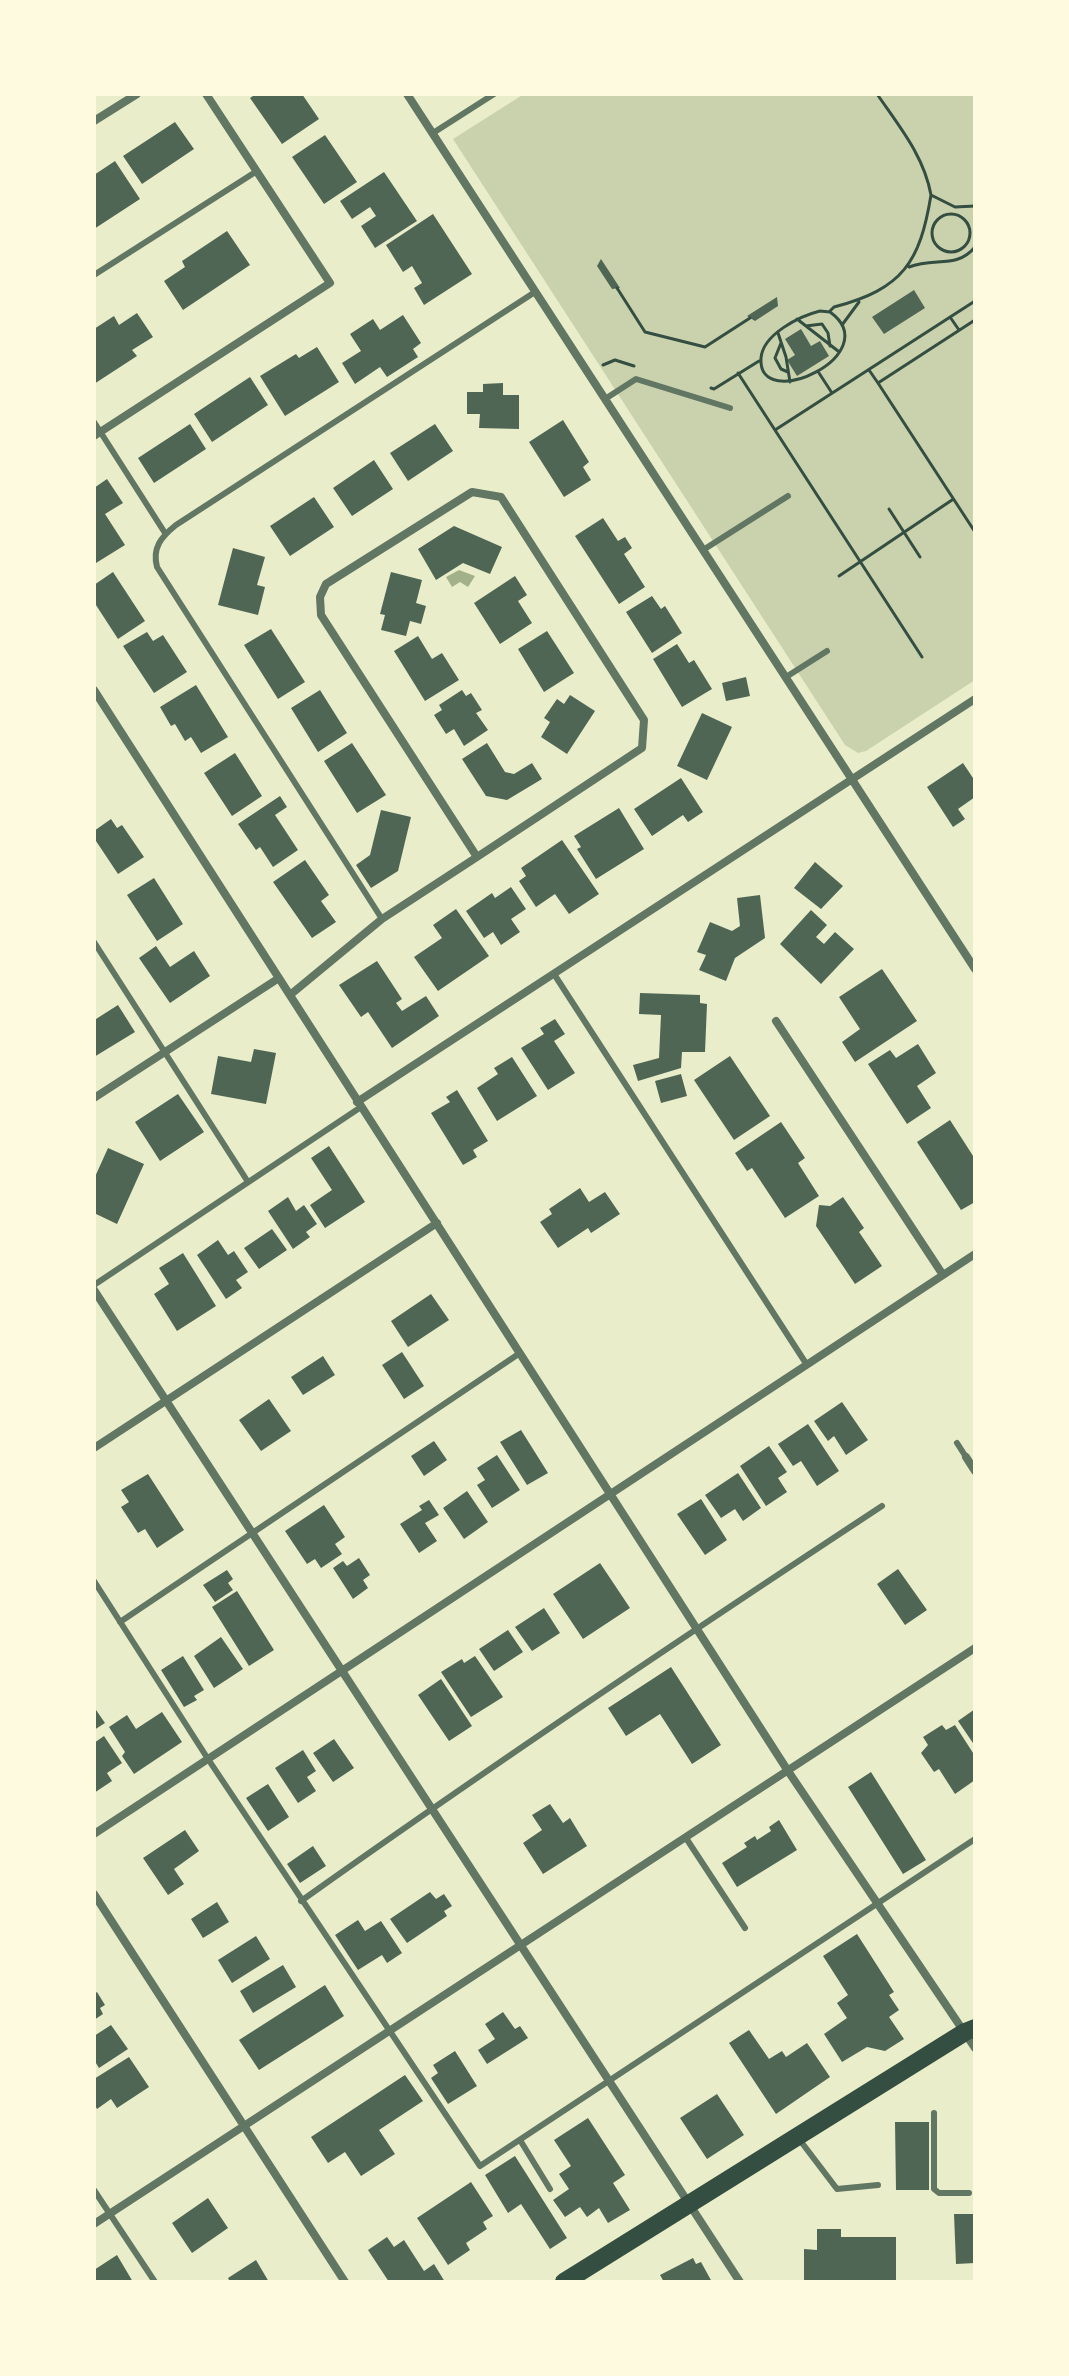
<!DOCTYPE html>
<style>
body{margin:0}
#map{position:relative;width:1069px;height:2376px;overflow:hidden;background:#e9edc9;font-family:"IBM Plex Sans",sans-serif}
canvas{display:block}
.frame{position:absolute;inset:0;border:96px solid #fefae0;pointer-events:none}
</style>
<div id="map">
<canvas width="1069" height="2376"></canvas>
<div class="frame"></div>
</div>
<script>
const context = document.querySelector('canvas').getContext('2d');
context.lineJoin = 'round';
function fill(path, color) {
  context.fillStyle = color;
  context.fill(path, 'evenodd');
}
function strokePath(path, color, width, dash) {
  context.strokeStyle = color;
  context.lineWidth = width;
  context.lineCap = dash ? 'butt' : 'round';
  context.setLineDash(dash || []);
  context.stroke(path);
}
fill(new Path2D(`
 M524,94H975V680L866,751L858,753L845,745L453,139Z`), '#cad2ad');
fill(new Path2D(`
 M459,570L475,576L468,587L460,582L452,587L446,577Z`), '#a3b18a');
fill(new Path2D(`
 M256,94H302L319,119L282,144L250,98Z
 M175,122L194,149L142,184L123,156Z
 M325,135L357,182L324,204L292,157Z
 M115,161L140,199L94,229V175Z
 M384,172L417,221L375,248L361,226L376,216L370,207L352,219L340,201Z
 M433,214L472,274L424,305L414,288L422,283L412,266L403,272L386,245Z
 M227,231L250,265L183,310L164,281L185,267L182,261Z
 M601,259L620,288L612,289L597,266Z
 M914,290L925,308L884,334L872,317Z
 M777,297L778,306L755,321L747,316Z
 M137,313L153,337L132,350L137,356L94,384V329L114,316L119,325Z
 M403,315L421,343L413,349L418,357L387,377L380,367L355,384L342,363L361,351L350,334L373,319L380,330Z
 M801,329L811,346L820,341L829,356L797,376L787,360L795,355L785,339Z
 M317,347L339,382L285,416L260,376L296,354L299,358Z
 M250,377L268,405L212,442L194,414Z
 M503,383V395H519V429L479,428L480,414H467V392H483V384Z
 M563,420L589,462L583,467L591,480L564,497L529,442Z
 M190,424L206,449L154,483L138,458Z
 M435,424L453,451L408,481L390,453Z
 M374,460L393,489L352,516L333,488Z
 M107,479L123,503L105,514L125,545L96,563L94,560V488Z
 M314,497L334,527L290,556L270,526Z
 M603,518L618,541L625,537L632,548L624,554L645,587L619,604L575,536Z
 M454,526L502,547L490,574L463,563L436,580L418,549Z
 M233,548L265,557L257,585L265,587L258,615L218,605Z
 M113,572L145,621L118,639L94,602V585Z
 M391,572L422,580L416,603L426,606L421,624L410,621L406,636L381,630L385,615L380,614Z
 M515,576L527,595L518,601L532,623L500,644L474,603Z
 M652,596L661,609L665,606L682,633L652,653L626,612Z
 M271,629L305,682L278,699L244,645Z
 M547,631L574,673L544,692L518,649Z
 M147,632L153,641L163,635L187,672L154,693L123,646Z
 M418,636L432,659L442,653L459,680L425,701L394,651Z
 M677,644L689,663L694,660L712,689L682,707L653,659Z
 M746,677L750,696L726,701L722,683Z
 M196,685L228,737L201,753L191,737L185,741L175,724L171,726L160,707Z
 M320,690L347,733L318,752L291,708Z
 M462,690L466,696L471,693L482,710L476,713L488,730L464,746L454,729L446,734L434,715L442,710L439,705Z
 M570,695L595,711L567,754L541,737L550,722L544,718L557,699L564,704Z
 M702,713L732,727L707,780L677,766Z
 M352,743L386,795L357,813L324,761Z
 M487,743L505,772L514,774L532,763L542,779L507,800L486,796L462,759Z
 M235,753L262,796L232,816L204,773Z
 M963,763L975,781V797L958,809L965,819L953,827L927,787Z
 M681,778L703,812L688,822L683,815L652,836L634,809Z
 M280,796L287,807L275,815L298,850L273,867L260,847L256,850L238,824Z
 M619,808L644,849L596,879L577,849L581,847L574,836Z
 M381,810L411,817L398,871L371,888L356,865L370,855Z
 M111,819L117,828L122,825L144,857L118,874L94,838V831Z
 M562,840L599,894L569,914L555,894L536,907L519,881L526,876L521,868Z
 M305,860L329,895L321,901L336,922L312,938L273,882Z
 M815,862L843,886L821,909L794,888Z
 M154,878L183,924L157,941L127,895Z
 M511,887L526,909L511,919L520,932L501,945L493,932L484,938L466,911L492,893L495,898Z
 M760,895L765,938L735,958L726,981L699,970L706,955L697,952L710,922L732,931L740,926L737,898Z
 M456,909L489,956L438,991L414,957L442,938L433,925Z
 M811,910L827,925L816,937L824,944L835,932L854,949L821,984L780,944Z
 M156,946L170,967L194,951L210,976L170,1003L139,958Z
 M377,961L402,999L396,1003L402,1011L426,996L439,1016L392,1048L368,1012L361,1017L339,985Z
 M882,969L917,1021L855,1062L842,1042L860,1029L839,997Z
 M640,993L700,995V1003L707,1004L705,1052H682L681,1068L638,1081L633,1065L659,1058L661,1015L639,1014Z
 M118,1005L135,1032L94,1057V1015L96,1019Z
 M555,1019L565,1034L554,1041L575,1073L548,1090L521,1048L544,1034L540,1028Z
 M918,1044L936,1073L917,1086L931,1108L907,1124L868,1064L890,1050L896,1058Z
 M254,1049L276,1053L266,1104L211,1094L218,1056L251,1062Z
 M730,1056L770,1116L734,1140L694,1080Z
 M512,1057L537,1096L497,1121L477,1088L498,1074L494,1068Z
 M681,1074L687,1096L661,1103L655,1081Z
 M457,1090L488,1141L473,1150L477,1157L463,1165L431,1113L450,1102L446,1097Z
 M178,1094L204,1132L160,1161L135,1122Z
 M950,1120L975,1159V1202L961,1210L917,1142Z
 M781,1122L805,1158L798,1163L819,1196L785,1218L752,1168L747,1171L735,1153Z
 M329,1146L365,1202L325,1228L310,1205L332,1190L311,1158Z
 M108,1148L144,1164L117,1224L94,1213V1179Z
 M580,1188L589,1202L605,1192L620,1214L591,1233L588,1228L558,1248L540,1222L552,1214L549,1209Z
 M288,1197L296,1211L304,1205L317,1224L306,1232L310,1237L293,1249L268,1211Z
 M843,1197L864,1228L859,1232L882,1266L855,1284L816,1226L819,1205L830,1206Z
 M272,1229L287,1250L259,1269L244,1248Z
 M218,1240L228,1255L234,1251L248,1272L236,1280L242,1288L226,1299L197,1255Z
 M183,1253L216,1306L177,1331L154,1294L169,1284L159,1268Z
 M431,1294L449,1320L408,1347L391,1321Z
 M402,1352L424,1386L404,1399L382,1365Z
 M323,1356L335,1375L303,1395L291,1377Z
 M269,1399L291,1431L261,1451L239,1420Z
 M842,1402L868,1440L846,1455L834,1436L828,1441L814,1421Z
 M808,1424L839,1471L817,1486L801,1461L793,1466L778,1444Z
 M521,1430L548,1473L527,1485L500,1442Z
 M434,1441L447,1460L424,1476L411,1456Z
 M769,1446L787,1472L778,1478L787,1492L766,1506L740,1466Z
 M497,1455L520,1490L492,1508L477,1485L485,1480L477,1468Z
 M738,1473L761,1508L743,1521L735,1509L721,1518L705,1495Z
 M148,1474L184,1530L157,1548L145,1529L138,1533L121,1507L129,1502L121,1490Z
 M467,1491L488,1522L464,1539L443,1508Z
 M701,1499L727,1540L705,1555L677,1514Z
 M429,1500L439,1515L425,1523L437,1541L419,1553L400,1524L422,1510L419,1506Z
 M324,1505L345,1537L335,1544L342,1554L321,1568L315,1559L307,1564L285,1531Z
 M359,1558L370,1575L363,1580L368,1588L353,1599L333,1568L343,1561L347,1566Z
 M600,1563L630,1608L583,1639L553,1594Z
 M898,1569L927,1610L905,1625L877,1584Z
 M227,1570L233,1579L228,1583L233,1590L215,1602L203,1585Z
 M237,1591L274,1650L249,1666L212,1607Z
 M544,1608L560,1633L532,1651L515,1627Z
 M508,1630L523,1652L494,1671L479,1649Z
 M221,1637L243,1669L214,1688L194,1656Z
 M183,1656L204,1690L194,1696L197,1700L184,1707L161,1670Z
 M475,1656L503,1697L471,1717L441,1672L462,1659L464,1663Z
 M671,1667L721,1745L692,1764L660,1714L626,1736L608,1708Z
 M441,1679L472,1726L449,1741L418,1695Z
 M94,1707L105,1723L94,1730Z
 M975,1709V1746L958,1721Z
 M162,1712L182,1742L134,1774L122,1756L125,1752L109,1727L127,1715L136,1729Z
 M942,1725L946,1730L955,1725L975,1756V1780L955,1794L939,1769L934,1772L921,1753L928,1745L923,1737Z
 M104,1736L122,1763L107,1773L112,1781L94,1793V1743Z
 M334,1739L354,1768L333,1782L313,1753Z
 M303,1750L316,1771L307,1777L316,1791L298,1803L275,1768Z
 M871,1772L926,1860L903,1874L848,1787Z
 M268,1784L289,1817L268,1831L246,1798Z
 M550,1804L563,1823L570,1818L587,1846L543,1874L523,1843L542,1830L532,1815Z
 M779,1820L797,1850L737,1887L722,1863L747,1847L744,1843L755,1836L757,1840L771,1831L769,1827Z
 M185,1830L199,1851L174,1869L184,1884L168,1895L143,1858Z
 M313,1846L326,1866L300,1883L287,1864Z
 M430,1892L436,1899L444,1894L452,1906L444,1911L447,1916L407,1943L390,1919Z
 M217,1902L229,1922L203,1938L191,1919Z
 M358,1920L365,1931L381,1921L402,1953L387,1963L382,1955L358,1970L335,1935Z
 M857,1934L894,1992L889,1995L899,2010L889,2017L904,2039L885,2051L867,2047L842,2062L824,2034L847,2018L837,2003L848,1995L823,1956Z
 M256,1936L270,1959L232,1983L218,1960Z
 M283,1965L296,1987L253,2013L240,1991Z
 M325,1985L344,2016L259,2070L239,2040Z
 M97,1992L105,2005L100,2008L103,2014L94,2020V1994Z
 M503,2012L515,2029L520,2026L528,2038L487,2064L478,2050L495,2039L485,2024Z
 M111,2025L128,2049L99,2068L94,2060V2036Z
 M749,2030L769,2059L782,2051L786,2057L807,2043L830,2077L776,2114L729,2043Z
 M455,2051L477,2086L448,2104L431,2078L438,2073L433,2065Z
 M129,2057L149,2087L117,2108L111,2099L97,2109L94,2104V2079Z
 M405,2075L423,2101L379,2130L395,2154L361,2176L345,2152L328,2163L311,2137Z
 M717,2094L744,2135L707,2159L680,2118Z
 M588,2118L625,2175L613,2183L630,2210L608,2223L599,2208L587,2217L580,2207L565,2217L553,2200L569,2189L559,2174L571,2166L554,2140Z
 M895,2122H929V2190H896Z
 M515,2156L567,2238L550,2249L521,2204L508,2213L485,2175Z
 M471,2182L493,2216L483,2222L487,2229L466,2243L470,2250L448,2265L417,2218Z
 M208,2198L228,2228L192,2253L172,2223Z
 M954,2214H975V2263L956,2264Z
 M817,2229H841V2237H896V2282H804V2249L817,2250Z
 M387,2237L394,2247L404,2240L424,2271L434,2264L445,2282H389L368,2250Z
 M117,2255L133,2282H94V2270Z
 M693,2258L696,2264L701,2262L712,2282H664L660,2275Z
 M256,2260L269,2282H230L228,2278Z`), '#4f6655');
strokePath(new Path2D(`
 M877,94C899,126 924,156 931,195L955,207L975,206
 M932 233a19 19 0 1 1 38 0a19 19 0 1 1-38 0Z
 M909,267C935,257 957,269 975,247
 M617,288L645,332L705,347L750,318
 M820,311L830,312C888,354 757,415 761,358C763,334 800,316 820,311Z
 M830,311L834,307C903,289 920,262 931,195
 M950,317L959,330
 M797,319L838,351
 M975,320L878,383L975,532
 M842,325L859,302
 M806,326L822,324L828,333L830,346
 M778,333L786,357L790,382
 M781,343L775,358L781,369L788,372
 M603,365L615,360L634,366
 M869,370L878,383
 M738,373L922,657
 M819,373L832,393
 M711,388L714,389L759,361
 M775,430L975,301
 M889,509L920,557
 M839,576L952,500`), '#344e41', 3);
strokePath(new Path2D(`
 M433,133L494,94
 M94,275L257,171
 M605,399L636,379L730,408
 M94,422L165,533
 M703,550L788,496
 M786,677L827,651
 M382,919L157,567C152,548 161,537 176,525L535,292
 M94,942L248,1182
 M554,974L807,1365
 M94,1285L361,1107
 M957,1443L966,1457
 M94,1581L208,1759L480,2166L975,1839
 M120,1622L520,1353
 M686,1838L745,1928
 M301,1901C492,1765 686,1635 882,1506
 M934,2113V2189L939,2193H969
 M799,2139L837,2189L878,2185
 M520,2140L550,2189
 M94,2190L155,2282`), '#617663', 6);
strokePath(new Path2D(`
 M407,94L975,969
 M94,121L137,94
 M94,436L330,283L206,94
 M472,492L501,497L644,720L642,748L477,857L321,615L320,597L326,584Z
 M94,690L788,1771L975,2048
 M290,995L382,919L477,857
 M776,1021L943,1275
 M94,1098L279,978
 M357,1102L975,699
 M94,1290L740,2282
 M94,1448L437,1223
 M966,1457L975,1471
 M94,1834L975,1254
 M94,1894L345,2282
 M94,2224L975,1648`), '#617663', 8);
strokePath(new Path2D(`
 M564,2282L965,2032L975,2028`), '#344e41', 18);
</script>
